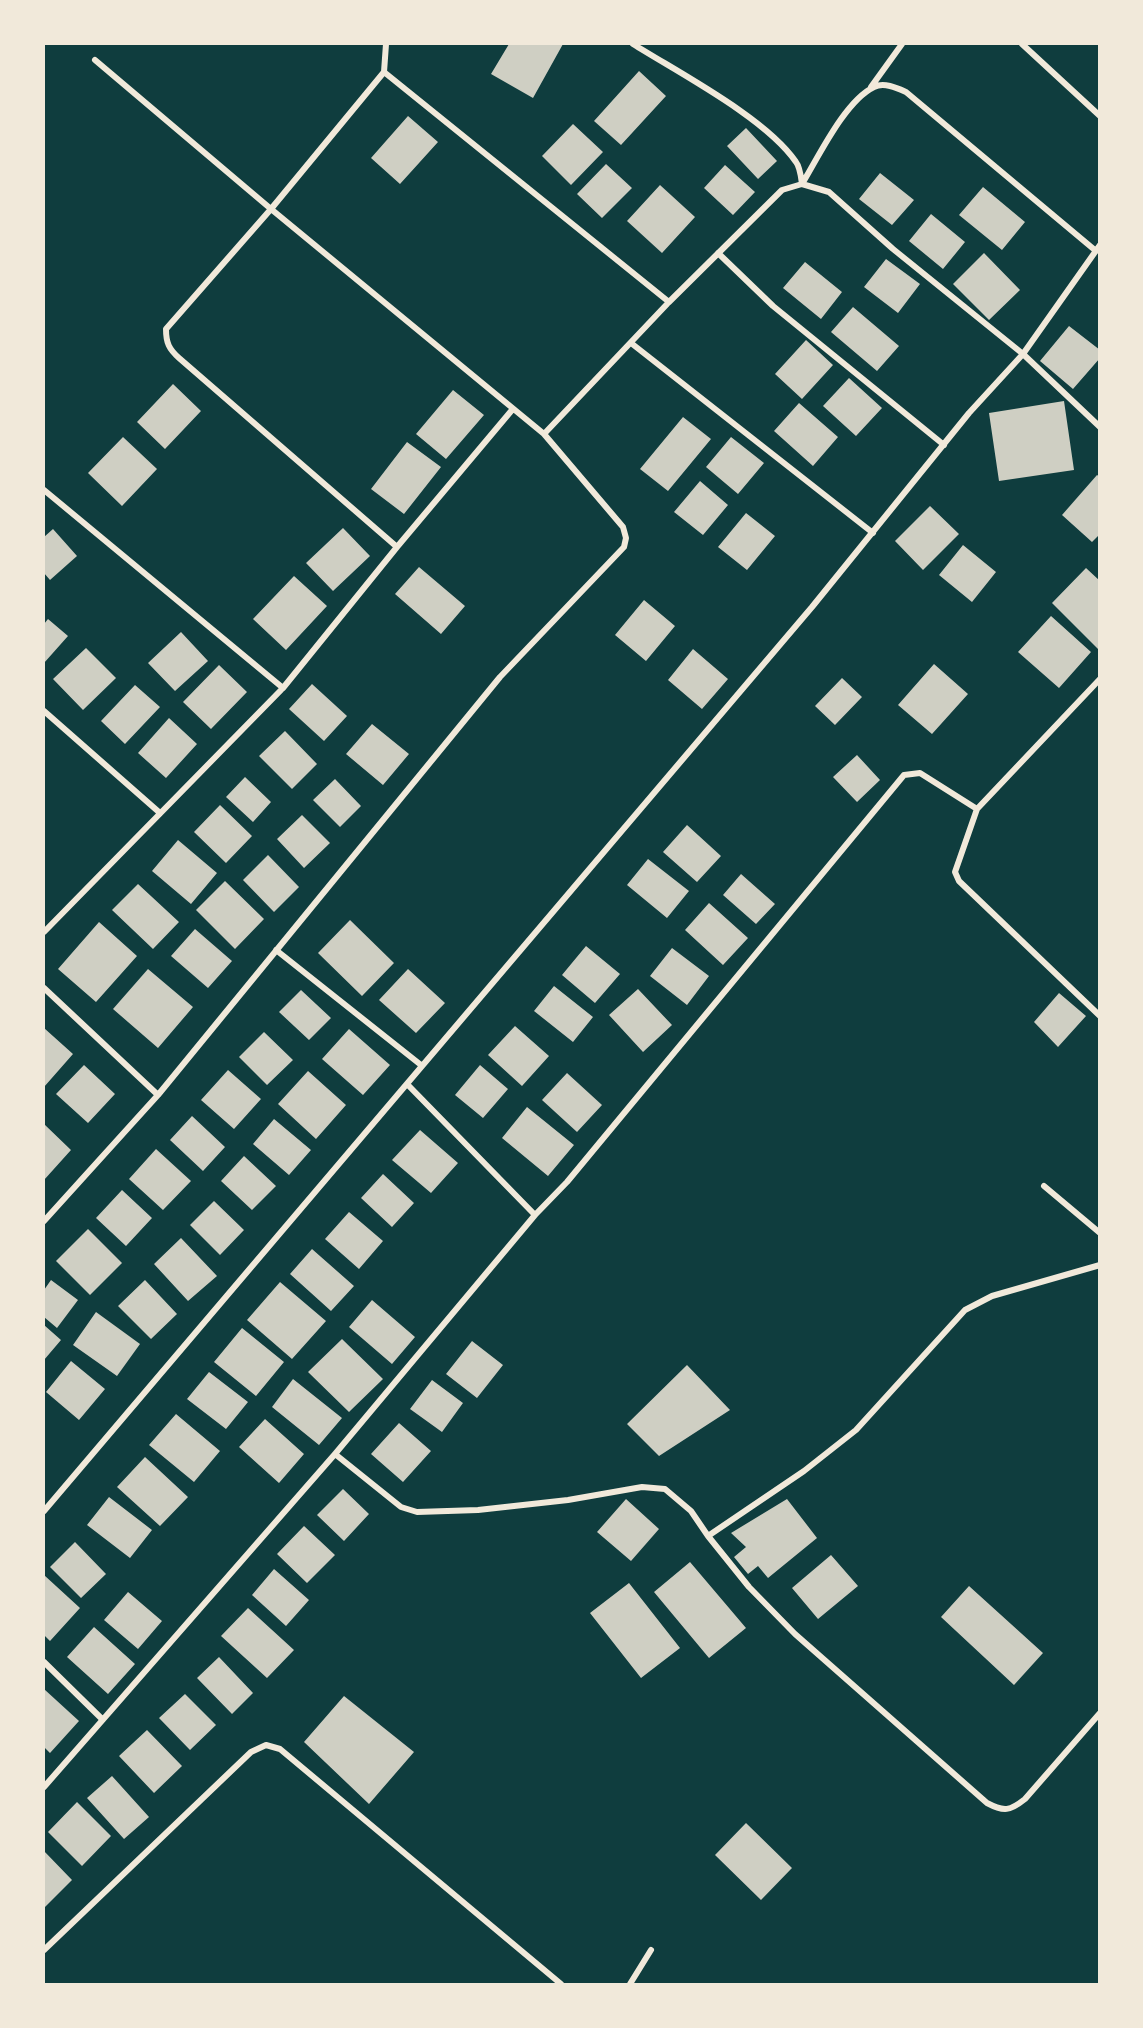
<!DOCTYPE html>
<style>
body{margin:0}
#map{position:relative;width:1143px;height:2028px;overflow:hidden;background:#0f3d3e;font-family:Literata,serif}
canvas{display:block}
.frame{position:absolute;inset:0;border:45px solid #f1e9da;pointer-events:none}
</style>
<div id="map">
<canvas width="1143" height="2028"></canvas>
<div class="frame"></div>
</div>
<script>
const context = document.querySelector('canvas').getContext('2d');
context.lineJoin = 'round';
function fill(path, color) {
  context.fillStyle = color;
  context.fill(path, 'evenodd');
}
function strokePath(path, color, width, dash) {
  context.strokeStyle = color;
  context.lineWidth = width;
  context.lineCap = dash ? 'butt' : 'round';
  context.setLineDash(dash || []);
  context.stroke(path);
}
fill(new Path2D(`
 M509,44H563L533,98L491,74Z
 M639,71L666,96L621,145L594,121Z
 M408,116L438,142L400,184L371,158Z
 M573,124L603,152L571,185L542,156Z
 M746,128L777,161L758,179L727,146Z
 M606,164L632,188L602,218L577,194Z
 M725,165L755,192L733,215L704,188Z
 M880,173L914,200L892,225L859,199Z
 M660,185L695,217L662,253L627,221Z
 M983,187L1025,222L1002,250L959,215Z
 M931,214L965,242L943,269L909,241Z
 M984,253L1020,290L989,320L953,284Z
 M886,259L920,284L898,313L864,287Z
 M805,262L842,292L821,319L783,288Z
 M853,307L899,346L877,371L831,332Z
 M1069,326L1100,350V358L1073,389L1040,361Z
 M806,340L833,365L802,399L775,374Z
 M849,378L882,408L856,436L823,406Z
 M173,384L201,411L165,449L137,422Z
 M453,390L484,415L446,459L416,434Z
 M1064,401L1074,470L999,481L989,413Z
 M799,403L838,437L813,466L774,431Z
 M683,417L711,439L668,491L640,469Z
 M123,437L157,469L122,506L88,473Z
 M731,437L764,463L738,494L706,467Z
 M407,442L441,467L404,514L371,489Z
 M1097,475L1100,477V534L1092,542L1062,515Z
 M700,481L728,505L703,535L674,512Z
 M930,506L959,534L923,570L895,541Z
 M746,513L775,536L747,570L718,547Z
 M343,528L370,556L333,591L306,563Z
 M53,529L77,556L50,580L44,573V537Z
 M963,545L996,572L972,602L939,575Z
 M419,567L465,606L441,634L395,594Z
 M1086,568L1100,581V651L1052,603Z
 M294,576L327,606L286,650L253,619Z
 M644,600L675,626L646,661L615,635Z
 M1051,616L1091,652L1059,688L1018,652Z
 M48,619L68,636L44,663V624Z
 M181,632L208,661L175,691L148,663Z
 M86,648L116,678L83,710L53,679Z
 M693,649L728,679L702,709L668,680Z
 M934,664L968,694L932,734L898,705Z
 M219,665L247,692L211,729L183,702Z
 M842,678L862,697L835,725L815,706Z
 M312,684L347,716L324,741L289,709Z
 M135,685L160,707L125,744L101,721Z
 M169,718L197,744L166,778L138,753Z
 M372,724L409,754L383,785L346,754Z
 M285,731L317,764L292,789L259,756Z
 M857,755L880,780L857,802L833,777Z
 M245,777L271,802L253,822L226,797Z
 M335,779L361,806L340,827L313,800Z
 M220,805L252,836L226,863L194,832Z
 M302,815L330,843L304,868L277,839Z
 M687,825L721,856L697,882L663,852Z
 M178,840L217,873L191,904L152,871Z
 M268,855L299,887L274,912L243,880Z
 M648,859L689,891L667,918L627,885Z
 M741,874L775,904L756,924L723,895Z
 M225,881L264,919L235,949L196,910Z
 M138,884L179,922L153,949L112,910Z
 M709,903L748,938L723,965L685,930Z
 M350,920L394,963L362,996L318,953Z
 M99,922L137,956L96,1002L58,969Z
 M195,929L232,961L208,988L171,956Z
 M586,946L620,974L595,1003L562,975Z
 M672,948L709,976L687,1005L650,976Z
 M148,969L193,1007L158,1048L113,1009Z
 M408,969L445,1003L416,1033L379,1000Z
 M554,986L593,1017L573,1042L534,1011Z
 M638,989L672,1025L643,1052L609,1015Z
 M301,990L331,1018L309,1040L279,1012Z
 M1059,993L1086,1016L1058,1047L1034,1022Z
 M515,1026L549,1056L522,1086L488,1055Z
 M44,1028L73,1054L44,1087Z
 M349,1029L390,1065L363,1095L322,1059Z
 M264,1032L293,1060L267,1085L239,1057Z
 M84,1065L115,1094L88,1123L56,1094Z
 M480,1065L508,1089L483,1118L455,1095Z
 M228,1070L261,1099L234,1129L201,1100Z
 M308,1071L346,1105L316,1139L278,1104Z
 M567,1073L602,1105L577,1132L542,1100Z
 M527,1107L574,1145L548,1176L502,1138Z
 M192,1116L225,1147L203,1171L170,1140Z
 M274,1119L311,1150L289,1175L253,1144Z
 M44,1124L71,1150L44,1180Z
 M420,1130L458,1163L431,1193L392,1160Z
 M156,1149L191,1181L163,1210L129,1179Z
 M244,1156L276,1186L252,1210L221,1181Z
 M383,1174L414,1203L392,1227L361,1198Z
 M122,1190L152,1218L126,1246L96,1218Z
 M214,1201L244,1230L220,1255L190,1225Z
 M349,1212L383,1241L359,1269L325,1239Z
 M88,1229L122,1263L90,1295L56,1261Z
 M181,1238L217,1276L188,1301L154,1264Z
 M312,1249L354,1286L331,1311L290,1274Z
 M51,1280L78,1300L57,1328L44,1317V1290Z
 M145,1280L177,1314L151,1339L118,1306Z
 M280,1282L326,1321L292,1359L247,1320Z
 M372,1300L415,1337L392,1364L349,1327Z
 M96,1312L140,1344L117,1376L73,1345Z
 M44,1325L61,1340L44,1360Z
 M242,1328L284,1362L256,1396L214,1362Z
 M342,1339L383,1379L349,1412L308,1372Z
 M472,1341L503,1365L477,1398L446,1374Z
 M71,1361L105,1389L79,1420L46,1392Z
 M687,1365L730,1410L659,1456L627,1424Z
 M209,1372L248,1402L226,1429L187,1399Z
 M293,1379L342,1418L319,1445L272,1407Z
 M432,1380L463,1403L442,1432L410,1409Z
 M176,1414L220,1451L194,1482L149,1445Z
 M265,1419L304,1454L279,1483L239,1447Z
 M399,1423L431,1451L403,1482L371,1454Z
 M145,1457L188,1497L160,1526L117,1487Z
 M343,1489L369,1514L344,1541L317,1515Z
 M109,1497L152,1530L130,1558L87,1525Z
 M626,1499L659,1529L631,1561L597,1532Z
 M787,1499L817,1538L768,1578L758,1566L748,1574L734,1557L746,1547L731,1533Z
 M304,1526L335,1555L307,1583L277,1554Z
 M75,1542L106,1574L81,1598L50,1567Z
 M831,1555L858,1586L818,1619L792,1588Z
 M690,1562L746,1628L709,1658L654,1592Z
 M274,1569L309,1600L286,1626L252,1595Z
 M44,1575L80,1608L50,1641L44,1635Z
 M629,1583L680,1648L641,1678L590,1613Z
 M969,1586L1043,1653L1014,1685L941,1617Z
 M128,1592L162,1621L138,1649L104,1620Z
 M248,1608L294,1650L267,1678L221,1636Z
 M94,1627L135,1664L108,1694L67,1657Z
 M219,1657L253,1693L232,1714L197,1678Z
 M44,1689L79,1721L50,1753L44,1747Z
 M185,1694L216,1725L190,1750L159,1718Z
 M344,1696L414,1752L369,1804L304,1742Z
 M147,1730L182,1766L154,1793L119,1756Z
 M112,1776L149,1817L124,1839L87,1798Z
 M77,1802L111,1836L82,1866L48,1832Z
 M746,1823L792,1868L761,1900L715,1855Z
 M44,1851L72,1880L44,1908Z`), '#cfcfc3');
strokePath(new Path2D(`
 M633,44C679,73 766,118 796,162C800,167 801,177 802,184
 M1022,44L1100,116
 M384,72L669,302
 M871,87L902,44
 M802,184C819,156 845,101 874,87C884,82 897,88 906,92L1096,251
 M718,253L773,306L944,445
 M631,343L873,533
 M544,434L669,302L782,190L802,184L829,192L893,249L1023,354L1100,427
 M44,490L283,688
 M397,547L512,410
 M44,711L160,813
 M977,809L1100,679
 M44,932L283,688L397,547L179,358C169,349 166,343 166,329L271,209L384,72L386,44
 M276,950L421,1065
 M44,988L158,1095
 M407,1084L535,1215
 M1044,1186L1100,1233
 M44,1221L158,1095L500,677L624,547L626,538L623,527L544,434L271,209L95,60
 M335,1454L401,1507L417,1512L478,1510L568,1500L642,1487L665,1489L691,1511L708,1536L804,1471L856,1430L965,1310L992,1296L1100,1265
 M44,1511L812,607L969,413L1023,354L1100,245
 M708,1536L749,1587L795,1634L987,1803C1004,1812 1010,1811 1025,1799L1100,1713
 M44,1662L102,1719
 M44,1787L335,1454L535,1215L567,1182L904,775L920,773L977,809L955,872L959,881L1100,1016
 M44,1950L251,1752L266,1745L280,1749L561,1984
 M630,1984L651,1950`), '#f1e9da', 6);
</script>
